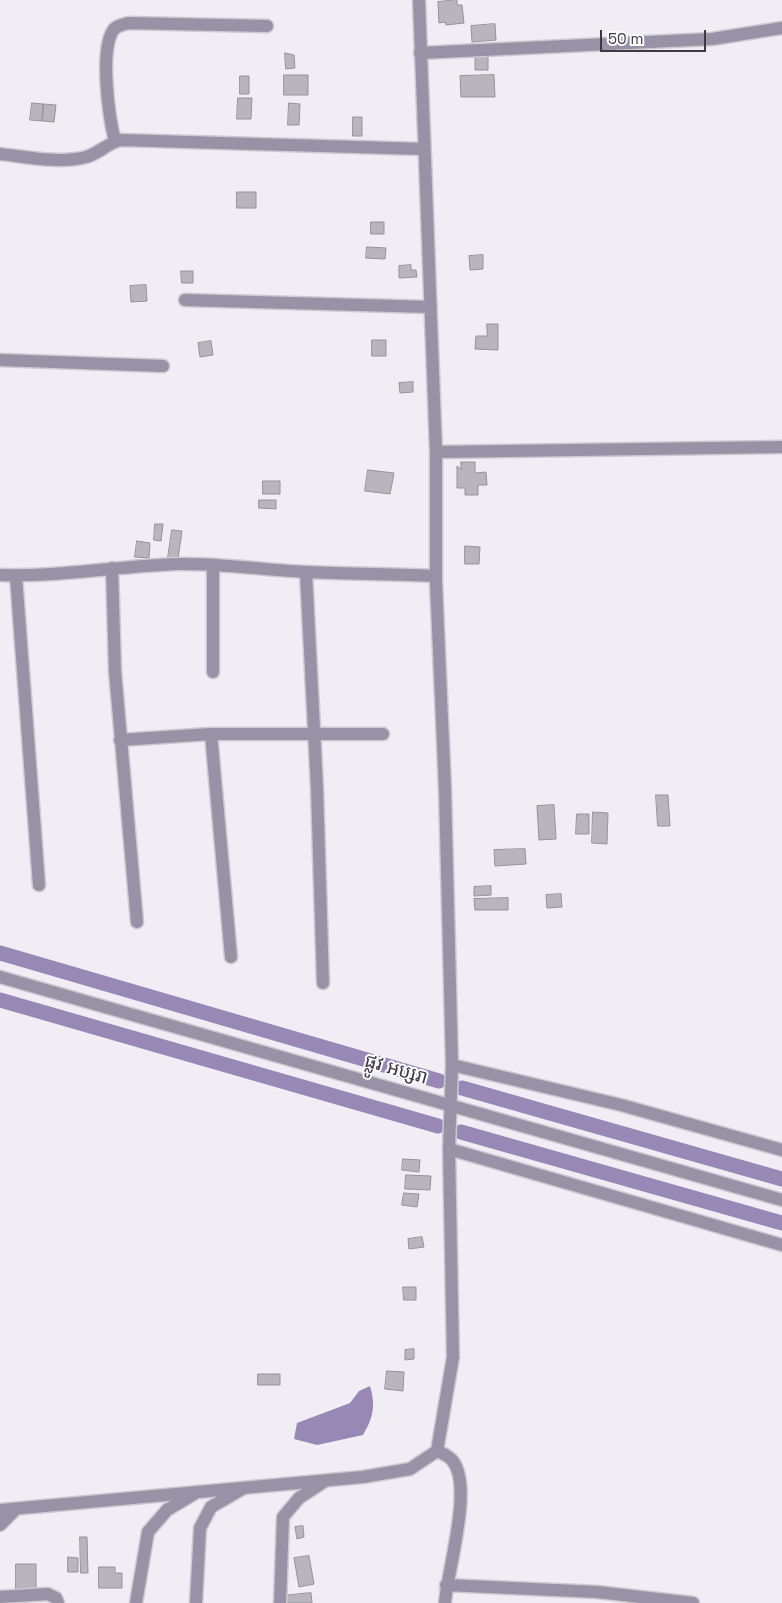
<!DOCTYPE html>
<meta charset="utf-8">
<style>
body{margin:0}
#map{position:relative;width:782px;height:1603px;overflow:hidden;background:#f0edf5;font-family:"Space Grotesk",sans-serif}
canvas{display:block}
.scale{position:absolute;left:600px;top:30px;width:106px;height:22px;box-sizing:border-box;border:2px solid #3c3b3e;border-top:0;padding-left:6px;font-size:15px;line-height:18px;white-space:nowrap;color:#3c3b3e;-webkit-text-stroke:4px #fcfbff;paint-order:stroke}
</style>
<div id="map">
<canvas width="782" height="1603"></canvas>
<div class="scale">50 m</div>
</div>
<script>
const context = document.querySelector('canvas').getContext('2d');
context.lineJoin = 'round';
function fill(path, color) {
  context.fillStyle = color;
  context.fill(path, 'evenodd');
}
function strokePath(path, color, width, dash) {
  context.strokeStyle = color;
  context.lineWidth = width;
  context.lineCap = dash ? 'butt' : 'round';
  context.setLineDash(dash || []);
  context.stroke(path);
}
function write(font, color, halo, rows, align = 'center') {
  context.font = font + ' "Space Grotesk","Noto Sans Khmer",sans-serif';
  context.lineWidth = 4;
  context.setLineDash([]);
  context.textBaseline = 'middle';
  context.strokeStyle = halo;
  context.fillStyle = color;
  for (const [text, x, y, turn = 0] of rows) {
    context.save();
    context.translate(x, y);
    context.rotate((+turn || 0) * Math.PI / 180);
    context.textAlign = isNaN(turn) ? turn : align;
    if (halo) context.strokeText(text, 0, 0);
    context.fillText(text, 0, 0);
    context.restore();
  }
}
fill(new Path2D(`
 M370,1386C376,1406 373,1418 363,1435L317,1445L294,1439L297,1423L350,1403L359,1391Z`), '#9888b6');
strokePath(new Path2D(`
 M0,953L439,1081
 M0,1000L438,1126
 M462,1088L782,1179
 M461,1132L782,1223`), '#9888b6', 15);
const building = new Path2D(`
 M457,0V5H462L464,23L446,25L445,22L439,23L438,2Z
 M495,24L496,40L472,42L471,26Z
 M285,53L294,55L295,68L286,69Z
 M488,55V70H475V56Z
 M284,75H308V95H284Z
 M494,75L495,97H461L460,76Z
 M240,76H249V94H240Z
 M238,98H252L251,119H237Z
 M32,103L43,104L42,121L30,120Z
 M289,103L300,104L299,125H288Z
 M44,104L56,105L54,122L43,121Z
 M353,117H362V136H353Z
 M237,192H256V208H237Z
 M371,222H384V234H371Z
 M367,247L386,248L385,259L366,258Z
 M483,255V269L470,270L469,256Z
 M411,265V270H416L417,277L399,278V266Z
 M181,271H193V283H182Z
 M146,285L147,301L131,302L130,286Z
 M487,324H498V350L475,349L476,336H487Z
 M372,340H386V356H372Z
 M211,341L213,355L200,357L198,343Z
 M413,382V392L400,393L399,383Z
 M461,462H475V473L486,472L487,485H478V495H465V488H457V466L461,469Z
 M368,470L394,473L390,494L365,491Z
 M263,481H280V494H263Z
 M259,500H276V509L259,508Z
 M155,524H163L161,541L154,540Z
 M172,530L182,531L178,559L168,558Z
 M137,541L150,543L149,558L135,557Z
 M465,546L480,547L479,564H465Z
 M656,795H668L670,826H658Z
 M554,805L556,839L539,840L537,806Z
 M593,812L608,813L607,844L592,843Z
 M577,814H589V834H576Z
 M525,849L526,864L495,866L494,850Z
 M491,886V895L474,896V887Z
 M561,894L562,907L547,908L546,895Z
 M508,898V910H475L474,899Z
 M403,1159L420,1160L419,1172L402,1170Z
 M406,1175L431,1176L430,1190L405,1189Z
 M404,1193L419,1194L417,1207L402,1205Z
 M422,1237L424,1247L409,1249L408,1239Z
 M403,1287H416V1300H404Z
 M414,1349V1359L405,1360V1350Z
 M387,1371L404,1372L403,1391L385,1389Z
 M258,1374H280V1385H258Z
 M303,1526L304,1537L297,1539L295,1527Z
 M80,1537H87L88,1573H81Z
 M309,1556L314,1584L299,1587L294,1558Z
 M68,1557L78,1558V1572H68Z
 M16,1564H36V1589H16Z
 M99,1567H115V1573H122V1588H99Z
 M311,1593L312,1603H283L282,1596Z`);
fill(building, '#b8b5bd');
strokePath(building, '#95929a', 1);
const minor = new Path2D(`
 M420,53L712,39L782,28
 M115,141C109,118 99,49 114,29C118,25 123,25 128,23L267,26
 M0,154C28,157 59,164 86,157C100,153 107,143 121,140L423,149
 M185,300L430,307
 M0,360L163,366
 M436,452L782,447
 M112,568L115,671L137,922
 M306,572L317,788L323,983
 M0,575C60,577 118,566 178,564C221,563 263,570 307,572C349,574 393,574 436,576
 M16,576L39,885
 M213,672V565
 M211,734L231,957
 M120,740L211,734H383
 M0,977L782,1200
 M452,1065L621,1105L782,1150
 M449,1149L782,1245
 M437,1451C442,1453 447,1455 451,1459C475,1483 447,1571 445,1603
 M0,1510L363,1477L410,1469L437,1451L453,1357L449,1149L452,1065L445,789L436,582V452L419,0
 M0,1525L16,1509
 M446,1585L597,1592L693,1603
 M0,1597L48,1594L56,1598L58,1603
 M136,1603L148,1532L167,1510L197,1492
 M196,1603L200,1528L211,1507L242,1489
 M280,1603L283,1517L299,1498L325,1481`);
strokePath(minor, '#ccc9d0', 15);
strokePath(minor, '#9992a7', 12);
write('19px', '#3c3b3e', '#fcfbff', [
 ["ផ្លូវ អប្សរា",396,1070,16]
]);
</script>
